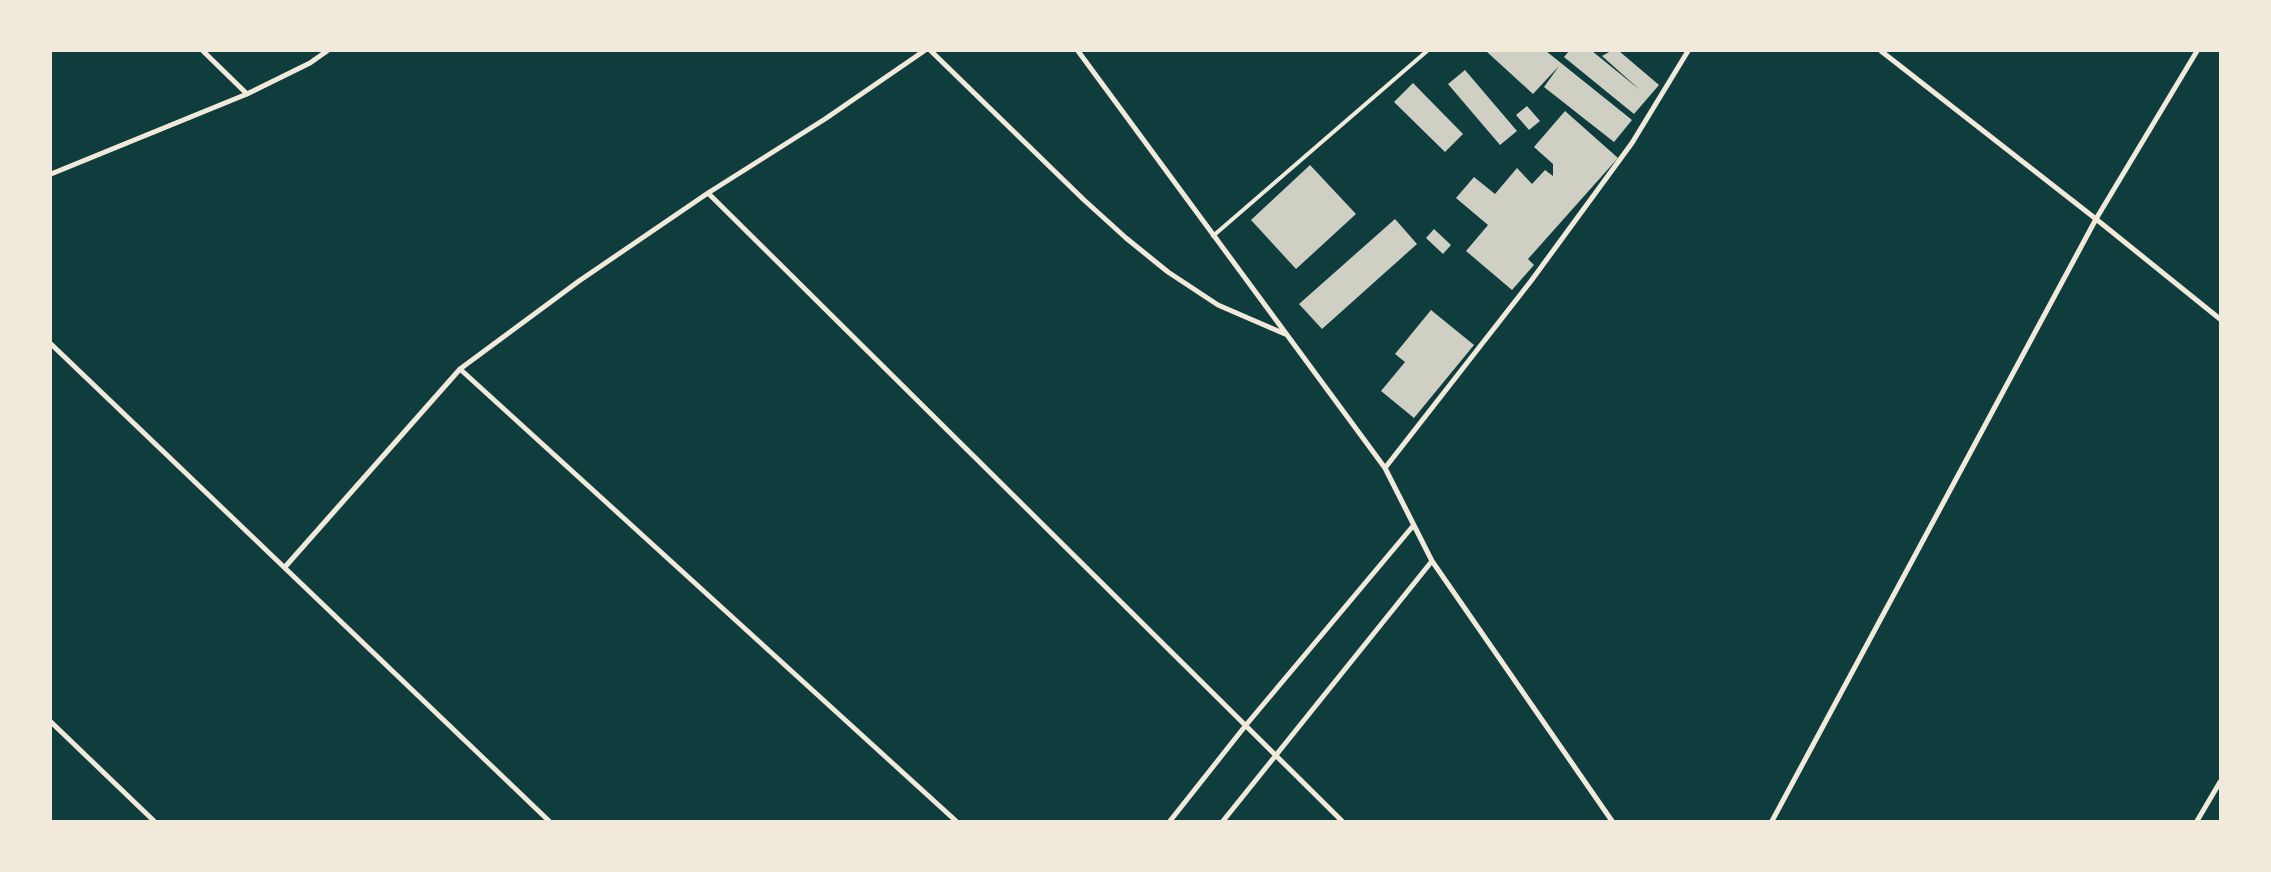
<!DOCTYPE html>
<style>
body{margin:0}
#map{position:relative;width:2271px;height:872px;overflow:hidden;background:#0f3d3e;font-family:"Source Sans 3",sans-serif}
canvas{display:block}
.frame{position:absolute;inset:0;border:52px solid #f1e9da;pointer-events:none}
</style>
<div id="map">
<canvas width="2271" height="872"></canvas>
<div class="frame"></div>
</div>
<script>
const context = document.querySelector('canvas').getContext('2d');
context.lineJoin = 'round';
function fill(path, color) {
  context.fillStyle = color;
  context.fill(path, 'evenodd');
}
function strokePath(path, color, width, dash) {
  context.strokeStyle = color;
  context.lineWidth = width;
  context.lineCap = dash ? 'butt' : 'round';
  context.setLineDash(dash || []);
  context.stroke(path);
}
fill(new Path2D(`
 M1486,51H1546L1632,120L1614,142L1544,87L1559,66L1533,94Z
 M1569,51H1592L1640,90L1602,56L1611,51H1619L1659,85L1634,114L1564,57Z
 M1465,70L1517,131L1500,145L1448,84Z
 M1413,83L1463,134L1445,152L1394,102Z
 M1527,106L1540,121L1529,130L1516,115Z
 M1565,111L1618,158L1528,259L1534,265L1512,290L1466,251L1488,225L1456,198L1474,177L1495,194L1517,168L1532,184L1545,170L1553,176V164L1534,147Z
 M1310,165L1356,214L1296,269L1251,220Z
 M1395,219L1417,244L1322,329L1299,304Z
 M1434,229L1451,245L1443,254L1426,238Z
 M1431,310L1474,345L1414,418L1381,391L1405,362L1395,354Z`), '#cfcfc3');
strokePath(new Path2D(`
 M1213,236L1427,51`), '#f1e9da', 4);
strokePath(new Path2D(`
 M203,51L247,94
 M931,51L1083,199L1126,238L1168,272L1218,305L1285,334
 M1078,51L1385,468L1432,561L1612,821
 M1881,51L2096,219L2220,319
 M51,174L247,94L310,63L327,51
 M708,193L1342,821
 M51,344L549,821
 M460,369L956,821
 M1385,468L1531,281L1632,143L1688,51
 M285,567L460,369L579,281L708,193L825,119L924,51
 M51,722L154,821
 M1170,821L1246,725L1413,526
 M1223,821L1432,561
 M1772,821L2096,219L2197,51
 M2197,821L2220,782`), '#f1e9da', 5);
</script>
